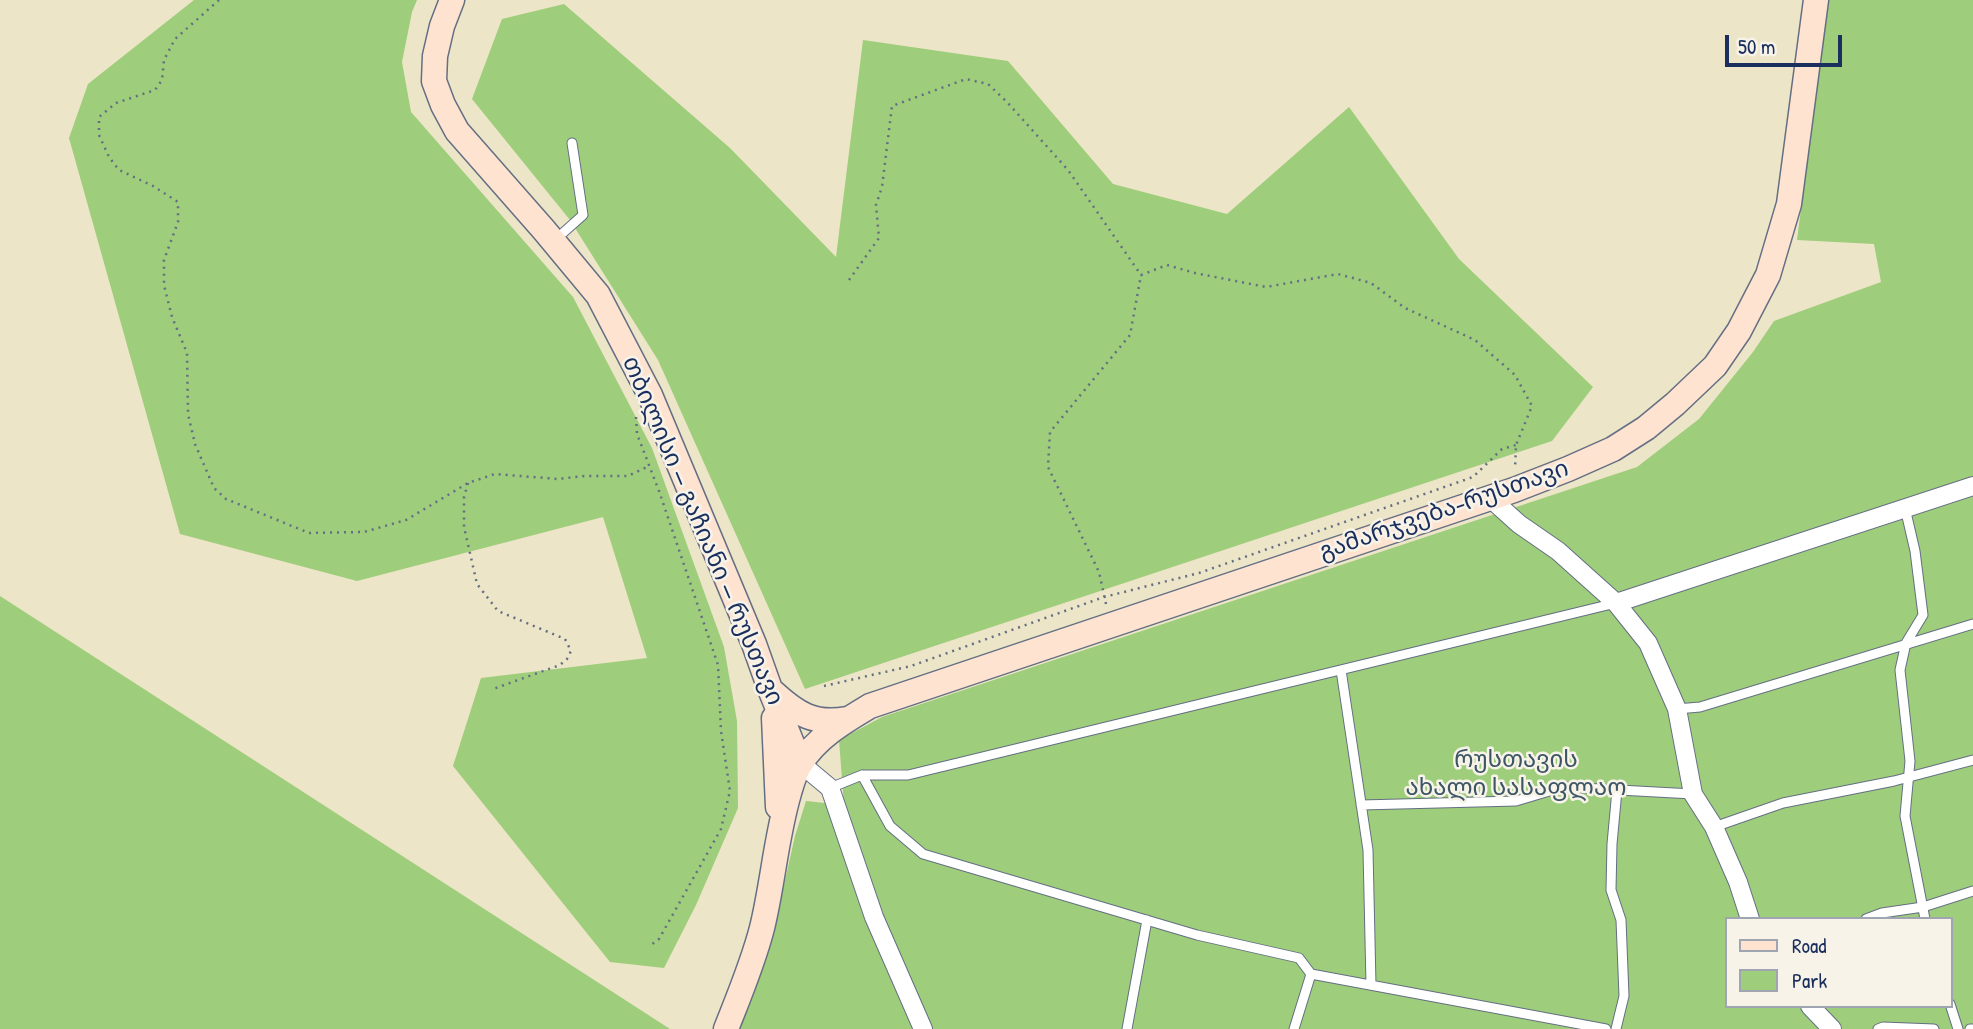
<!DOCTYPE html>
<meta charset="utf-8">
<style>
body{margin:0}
#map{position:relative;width:1973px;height:1029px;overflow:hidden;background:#ece5c7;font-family:"Patrick Hand",sans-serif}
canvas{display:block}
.legend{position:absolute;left:1725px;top:917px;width:228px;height:91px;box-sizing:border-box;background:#f7f3e8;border:2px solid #9fa5b1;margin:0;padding:9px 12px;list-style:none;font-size:21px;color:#1b2f5e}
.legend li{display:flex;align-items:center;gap:14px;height:35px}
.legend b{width:35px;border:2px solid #9fa5b1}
.scale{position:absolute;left:1725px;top:35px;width:117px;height:32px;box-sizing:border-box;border:4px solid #1b2f5e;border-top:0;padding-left:9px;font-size:21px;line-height:24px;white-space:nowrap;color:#1b2f5e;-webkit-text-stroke:5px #f7f3e8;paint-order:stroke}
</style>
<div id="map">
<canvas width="1973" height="1029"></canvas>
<ul class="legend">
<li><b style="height:9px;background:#fee3d1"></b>Road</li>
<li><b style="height:19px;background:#9ecd7b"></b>Park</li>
</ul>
<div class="scale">50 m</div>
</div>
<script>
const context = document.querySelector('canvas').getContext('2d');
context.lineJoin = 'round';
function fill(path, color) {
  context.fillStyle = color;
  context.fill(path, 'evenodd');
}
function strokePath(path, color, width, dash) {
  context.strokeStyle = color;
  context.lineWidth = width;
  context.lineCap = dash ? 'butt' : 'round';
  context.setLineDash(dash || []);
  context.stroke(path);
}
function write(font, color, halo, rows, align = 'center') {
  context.font = font + ' "Patrick Hand","Noto Sans Georgian",sans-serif';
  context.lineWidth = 5;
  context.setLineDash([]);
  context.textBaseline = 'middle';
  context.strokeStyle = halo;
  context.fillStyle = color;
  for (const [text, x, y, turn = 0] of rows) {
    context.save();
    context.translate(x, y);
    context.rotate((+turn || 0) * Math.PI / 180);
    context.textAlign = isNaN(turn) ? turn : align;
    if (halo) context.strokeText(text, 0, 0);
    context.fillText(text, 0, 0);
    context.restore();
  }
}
fill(new Path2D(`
 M194,0H417L412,12L402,62L411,112L573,297L652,448L724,647L737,721L738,808L696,905L664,968L610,962L453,766L481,678L647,658L603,517L357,581L180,534L69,138L88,84Z
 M1828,0H1973V1029H740L773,934L795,836L806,801L844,805L839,740L882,717L1637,467L1699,419L1753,352L1774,321L1881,282L1874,244L1797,240ZM1726,919H1950V1006H1726Z
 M564,4L730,148L836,257L863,40L1008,61L1113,184L1227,214L1349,107L1459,259L1593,387L1552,441L805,689L658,360L570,220L472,99L502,19Z
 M0,596L670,1029H0Z`), '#9ecd7b');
const service = new Path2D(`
 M555,240L583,215L572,143
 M1905,508L1915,551L1923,615L1906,643L1900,670L1910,761L1905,816L1925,919
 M1341,670L1368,850L1371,985
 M1677,709L1700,707L1973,624
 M862,775L890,826L923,854L1197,935L1299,958L1311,974L1606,1029
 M830,788L862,775H908L1616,603
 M1361,805L1516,801L1563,787L1693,794
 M1714,827L1783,803L1894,781L1973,760
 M1866,919L1882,913L1923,907L1973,891
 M1950,1004L1958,1029
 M1127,1029L1147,920
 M1294,1029L1311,974
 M1616,1029L1624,996L1621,920L1611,890L1612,844L1617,790
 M1878,1029L1883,1027L1934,1029
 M1970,1029H1973`);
const minor = new Path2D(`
 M1489,497L1519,524L1558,551L1616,603L1648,643L1677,709L1693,794L1714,827L1738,882L1750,919
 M1616,603L1973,486
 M800,763L830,788L874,917L923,1029
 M1810,1006L1832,1029`);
const secondary = new Path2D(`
 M452,0L442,26L435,56L434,81L443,105L457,131L544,230L598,295L650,395L754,644L770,689L800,763
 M773,692C797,714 814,725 847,719
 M774,718L778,807
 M726,1029C739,996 753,963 762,928C773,883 776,837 789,793C792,783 795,771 801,763C817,737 845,721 870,706L1514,490L1568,469L1613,449L1646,428L1675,404L1715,366L1739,331L1768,275L1789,204L1816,0`);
strokePath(service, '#646f83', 11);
strokePath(minor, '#646f83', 20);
strokePath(secondary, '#646f83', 27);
strokePath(new Path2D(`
 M219,0L175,39L164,60L162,80L155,90L116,103L99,117V135L109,157L119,170L153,186L178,202V222L164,260V285L172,317L187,353L188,414L195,444L214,488L226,499L309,533L364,532L406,520L468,483L495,474L558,479L585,476H628L649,466
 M849,280L879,238L876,205L882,187L892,106L966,79L988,84L1007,102L1068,170L1141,275L1167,265L1195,273L1266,287L1338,274L1371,283L1405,308L1475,340L1515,375L1532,406L1516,445L1515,469
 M636,417L637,434L659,491L718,665L721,731L730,791L721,829L659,939L651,945
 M468,483L464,497V527L477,584L498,611L565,639L571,651L567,659L560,665L493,689
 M1106,604L1099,572L1048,467L1050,432L1130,335L1141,275
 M824,686L911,666L1104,597L1199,573L1473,477L1502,449L1516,445`), '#646f83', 2.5, [2, 5]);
strokePath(service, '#fff', 9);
strokePath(minor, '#fff', 18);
strokePath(secondary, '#fee3d1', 24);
write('24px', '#1b2f5e', '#f7f3e8', [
 ["გამარჯვება-რუსთავი",1444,511,-19],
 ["თბილისი — გაჩიანი — რუსთავი",702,531,67]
]);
write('24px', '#3c5665', '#f7f3e8', [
 ["რუსთავის",1516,761],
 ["ახალი სასაფლაო",1516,789]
]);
</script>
